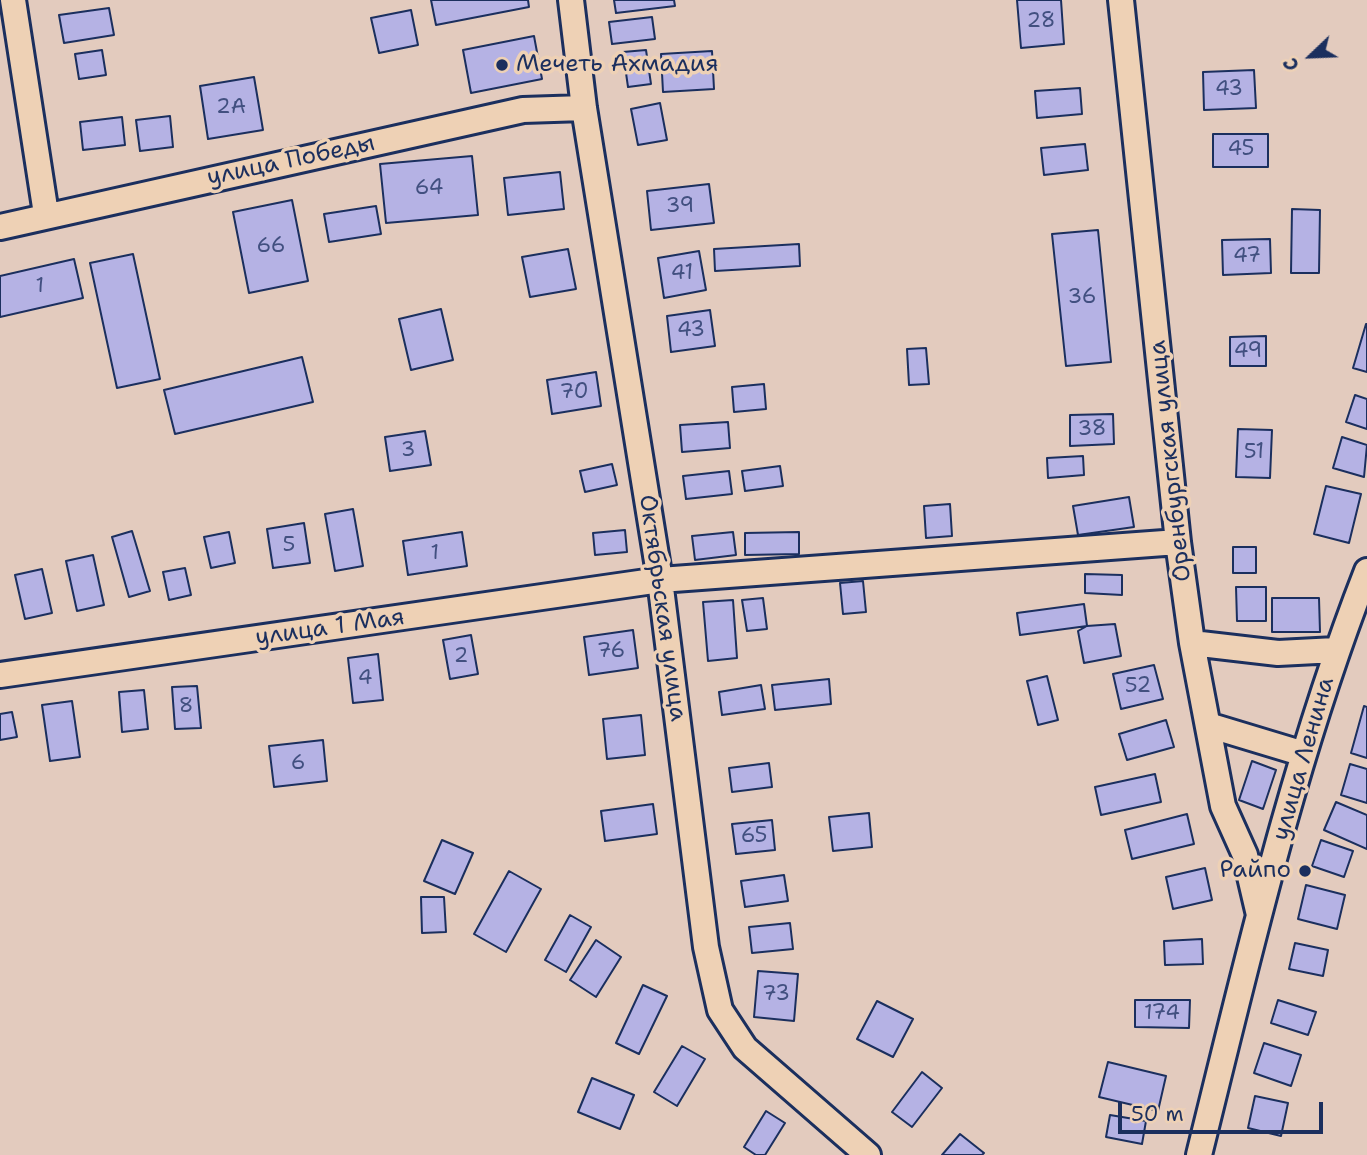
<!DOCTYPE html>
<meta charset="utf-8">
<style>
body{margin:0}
#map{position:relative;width:1367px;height:1155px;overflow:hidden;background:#e3cbbe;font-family:"Shantell Sans",sans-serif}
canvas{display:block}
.north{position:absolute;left:1276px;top:21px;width:70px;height:70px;-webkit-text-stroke:5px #eed1b5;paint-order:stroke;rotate:247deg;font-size:19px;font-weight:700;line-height:28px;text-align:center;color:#1b2f5e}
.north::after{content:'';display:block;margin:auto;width:24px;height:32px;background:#1b2f5e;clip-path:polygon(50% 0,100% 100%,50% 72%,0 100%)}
.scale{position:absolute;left:1118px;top:1102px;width:205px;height:32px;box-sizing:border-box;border:4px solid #1b2f5e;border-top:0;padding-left:9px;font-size:21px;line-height:24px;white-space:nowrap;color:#1b2f5e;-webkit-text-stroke:5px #eed1b5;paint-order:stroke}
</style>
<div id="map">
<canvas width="1367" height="1155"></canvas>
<div class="north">С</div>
<div class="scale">50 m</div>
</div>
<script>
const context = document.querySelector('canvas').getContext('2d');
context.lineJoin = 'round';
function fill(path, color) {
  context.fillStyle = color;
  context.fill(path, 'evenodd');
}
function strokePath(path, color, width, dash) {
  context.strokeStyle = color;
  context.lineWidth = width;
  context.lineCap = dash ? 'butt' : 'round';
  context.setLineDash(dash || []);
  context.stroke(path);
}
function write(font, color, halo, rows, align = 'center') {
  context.font = font + ' "Shantell Sans",sans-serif';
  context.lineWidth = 7;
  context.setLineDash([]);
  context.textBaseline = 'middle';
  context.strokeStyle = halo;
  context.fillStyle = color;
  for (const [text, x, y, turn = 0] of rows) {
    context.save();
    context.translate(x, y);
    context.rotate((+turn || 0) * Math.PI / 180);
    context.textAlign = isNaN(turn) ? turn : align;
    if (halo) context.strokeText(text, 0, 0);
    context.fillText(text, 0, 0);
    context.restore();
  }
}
const building = new Path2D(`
 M431,0H528L529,7L436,25Z
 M614,0H674L675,6L616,13Z
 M1017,0H1061L1064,44L1021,48Z
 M109,8L114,35L64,43L59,15Z
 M411,10L418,45L379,53L371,18Z
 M652,17L655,39L612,44L609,22Z
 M534,36L542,79L471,93L463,50Z
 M102,50L106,75L79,79L75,54Z
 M646,50L651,84L628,87L623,52Z
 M712,51L714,89L663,92L661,54Z
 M1254,70L1256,108L1204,110L1203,72Z
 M254,77L263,130L208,139L200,86Z
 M1080,88L1082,114L1037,118L1035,91Z
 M660,103L667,140L638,145L631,109Z
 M170,116L173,147L140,151L136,120Z
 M122,117L125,145L83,150L80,122Z
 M1213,134H1268V167H1213Z
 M1085,144L1088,170L1044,175L1041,148Z
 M472,156L478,215L386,223L380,164Z
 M560,172L564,209L508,215L504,178Z
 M709,184L714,223L651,230L647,191Z
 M292,200L308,281L249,293L233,212Z
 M376,206L381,234L329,242L324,214Z
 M1292,209L1320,210L1319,273H1291Z
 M1098,230L1111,362L1066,366L1052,234Z
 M1270,239L1271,273L1223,275L1222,240Z
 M799,244L800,266L715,271L714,249Z
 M568,249L576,289L530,297L522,257Z
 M699,251L706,290L664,298L658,258Z
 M133,254L160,379L117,388L90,263Z
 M74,259L83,298L0,317V276Z
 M441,309L453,360L411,370L399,319Z
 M710,310L715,346L671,352L667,316Z
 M1366,324H1367V372L1353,368Z
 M1266,336V366H1230V337Z
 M926,348L929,384L909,385L907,349Z
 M302,357L313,402L175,434L164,390Z
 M596,372L601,406L552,414L547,380Z
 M764,384L766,409L734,412L732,387Z
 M1355,395L1367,399V429L1346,422Z
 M1113,414L1114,444L1070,446V415Z
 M728,422L730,448L682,452L680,425Z
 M1238,429L1272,430L1270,478L1236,477Z
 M425,431L431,465L390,471L385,437Z
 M1342,437L1367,445L1364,477L1333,468Z
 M1083,456L1084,475L1048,478L1047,458Z
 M612,464L617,485L585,492L580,471Z
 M780,466L783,486L745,491L742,471Z
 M729,471L732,494L686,499L683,476Z
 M1326,486L1361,494L1349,543L1314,534Z
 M1129,497L1134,527L1078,535L1073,506Z
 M950,504L952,536L926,538L924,506Z
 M353,509L363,566L335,571L325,514Z
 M304,523L310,563L273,568L267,529Z
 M625,530L627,552L595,555L593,533Z
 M132,531L150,591L129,597L112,537Z
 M229,532L235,563L211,568L204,537Z
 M462,532L467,566L408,575L403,541Z
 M733,532L736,555L695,560L692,536Z
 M799,532V554L745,555V533Z
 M1233,547H1256V573H1233Z
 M93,555L104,605L77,611L66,561Z
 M185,568L191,595L169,600L163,572Z
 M42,569L52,613L25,619L15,575Z
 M1085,574L1122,575V595L1085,593Z
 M863,581L866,612L843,614L840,583Z
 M1236,587H1266V621H1237Z
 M763,598L767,629L747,631L742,600Z
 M1272,598H1319L1320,632H1272Z
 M733,600L737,658L708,661L703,602Z
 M1084,604L1087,626L1020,635L1017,613Z
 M1115,624L1121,656L1084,663L1078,631L1087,626Z
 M633,630L638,668L589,675L584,637Z
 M471,635L478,674L450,679L443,640Z
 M378,654L383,700L353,703L348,658Z
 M1154,665L1163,699L1121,709L1113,674Z
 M1047,676L1058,720L1038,725L1027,681Z
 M829,679L831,704L775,710L772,685Z
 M761,685L765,709L722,715L719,692Z
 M197,686L201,728L175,729L172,687Z
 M144,690L148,729L122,732L119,692Z
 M72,701L80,757L50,761L42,705Z
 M1364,706L1367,707V758L1351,753Z
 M12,712L17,737L0,740V714Z
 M641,715L645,755L607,759L603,719Z
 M1166,720L1174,747L1127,760L1119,734Z
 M323,740L327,781L274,787L269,746Z
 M1252,761L1276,770L1263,809L1239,800Z
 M769,763L772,787L732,792L729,768Z
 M1350,764L1367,769V803L1341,795Z
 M1155,774L1161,802L1101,815L1095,787Z
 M1336,802L1367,815V849L1324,830Z
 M653,804L657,834L605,841L601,811Z
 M869,813L872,847L833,851L829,817Z
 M1187,814L1194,844L1132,859L1125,830Z
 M772,820L775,850L736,854L732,824Z
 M442,840L473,853L455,894L424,881Z
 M1321,840L1353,851L1344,877L1312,866Z
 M1205,868L1212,900L1173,909L1166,877Z
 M509,871L541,889L506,952L474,934Z
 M784,875L788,901L745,907L741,881Z
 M1306,885L1345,895L1337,929L1298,919Z
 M421,897H444L446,932L422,933Z
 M570,915L591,927L566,972L545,960Z
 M790,923L793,949L752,953L749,927Z
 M1202,939L1203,964L1165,965L1164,941Z
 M596,940L621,957L596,997L570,980Z
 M1295,943L1328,950L1323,976L1289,969Z
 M758,971L798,974L794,1021L754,1017Z
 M643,985L667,996L639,1054L616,1043Z
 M1135,1000H1190L1189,1028L1135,1027Z
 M1278,1000L1316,1012L1308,1035L1271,1023Z
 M877,1001L913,1019L893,1057L857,1039Z
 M1264,1043L1301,1055L1291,1086L1254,1073Z
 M682,1046L705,1059L677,1106L654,1092Z
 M1108,1062L1166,1076L1158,1111L1099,1097Z
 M922,1072L942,1088L912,1127L892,1112Z
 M592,1078L634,1095L620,1129L578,1112Z
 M1255,1096L1288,1103L1281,1136L1248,1128Z
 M766,1111L785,1123L765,1155H756L744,1147Z
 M1110,1115L1146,1121L1142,1144L1106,1137Z
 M960,1134L984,1153L982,1155H942Z`);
fill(building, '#b5b2e4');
strokePath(building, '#1b2f5e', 2);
const street = new Path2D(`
 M13,0L46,214
 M571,0L584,108L660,580L706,947L720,1010L745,1048L868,1155
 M1121,0L1178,542L1192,643L1223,806L1245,855L1259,915
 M0,227L523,110L584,108
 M1192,643L1278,653L1336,650
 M0,675L660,580L1178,542
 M1208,725L1304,754
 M1199,1155C1248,958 1293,760 1367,571`);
strokePath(street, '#1b2f5e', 30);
strokePath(street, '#eed1b5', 24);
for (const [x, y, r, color] of [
 [502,65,7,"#1b2f5e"],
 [1305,871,7,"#1b2f5e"]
]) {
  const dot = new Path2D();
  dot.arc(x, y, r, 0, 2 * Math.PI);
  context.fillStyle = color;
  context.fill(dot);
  strokePath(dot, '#eed1b5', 2.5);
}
write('21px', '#425080', null, [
 ["28",1041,22],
 ["43",1229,90],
 ["2А",231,108],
 ["45",1241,150],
 ["64",429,189],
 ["39",680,207],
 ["66",271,247],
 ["47",1247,257],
 ["41",682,274],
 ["1",40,287],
 ["36",1082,298],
 ["43",691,331],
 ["49",1248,352],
 ["70",574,393],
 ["38",1092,430],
 ["3",408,451],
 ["51",1254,453],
 ["5",289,546],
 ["1",435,554],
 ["76",611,652],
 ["2",461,657],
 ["4",365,679],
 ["52",1138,687],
 ["8",186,707],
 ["6",298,764],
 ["65",754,837],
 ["73",776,995],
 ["174",1162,1014]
]);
write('24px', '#1b2f5e', '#eed1b5', [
 ["Мечеть Ахмадия",516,65],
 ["Райпо",1291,871,"right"]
], 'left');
write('24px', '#1b2f5e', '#eed1b5', [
 ["улица Победы",291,161,-12],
 ["Оренбургская улица",1171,461,-96],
 ["Октябрьская улица",662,608,82],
 ["улица 1 Мая",330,628,-8],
 ["улица Ленина",1304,759,-74]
]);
</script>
